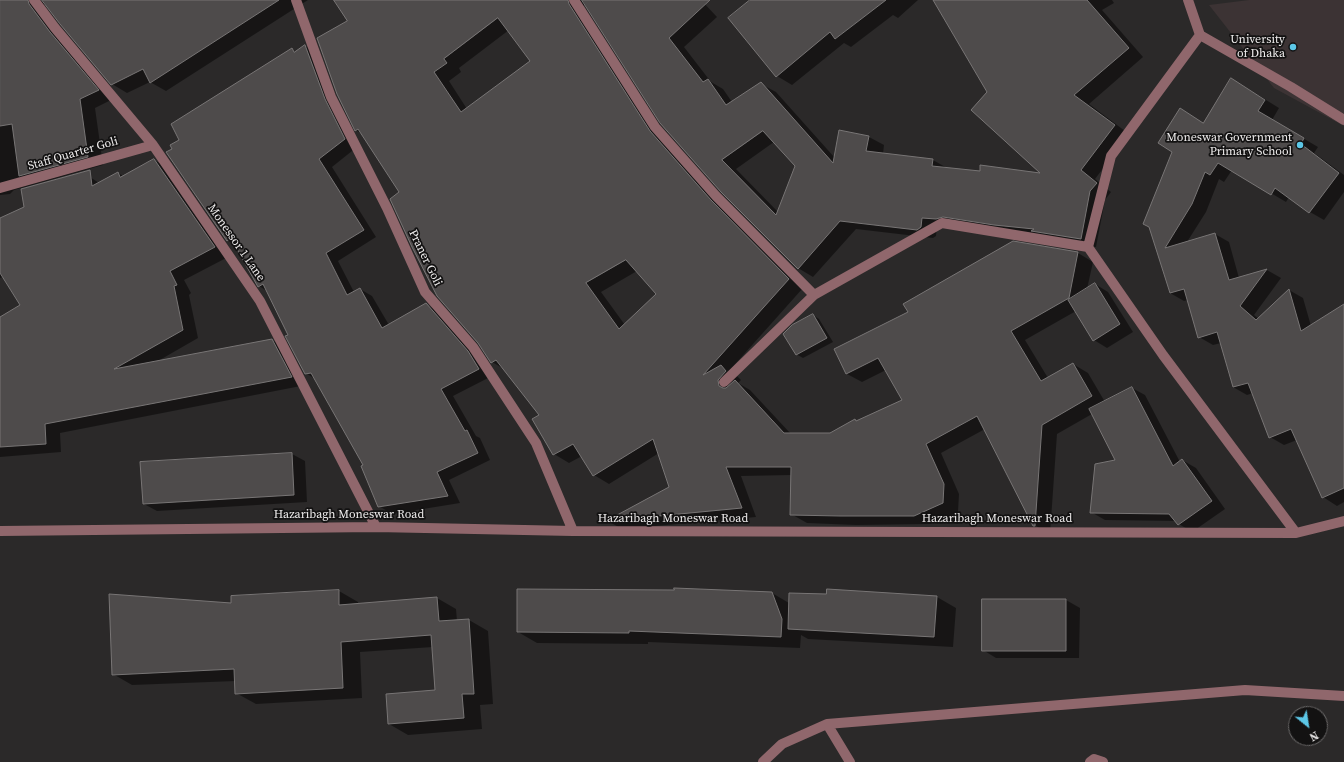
<!DOCTYPE html>
<style>
body{margin:0}
#map{position:relative;width:1344px;height:762px;overflow:hidden;background:#2b2929;font-family:"Source Serif 4",serif}
canvas{display:block}
.north{position:absolute;left:1288px;top:706px;width:40px;height:40px;box-sizing:border-box;background:#131212;border:1px solid #6b6969;border-radius:50%;rotate:150deg;font-size:11px;font-weight:700;line-height:16px;text-align:center;color:#eeecec}
.north::after{content:'';display:block;margin:auto;width:14px;height:18px;background:#5cc7e7;clip-path:polygon(50% 0,100% 100%,50% 72%,0 100%)}
</style>
<div id="map">
<canvas width="1344" height="762"></canvas>
<div class="north">N</div>
</div>
<script>
const context = document.querySelector('canvas').getContext('2d');
context.lineJoin = 'round';
function fill(path, color) {
  context.fillStyle = color;
  context.fill(path, 'evenodd');
}
function strokePath(path, color, width, dash) {
  context.strokeStyle = color;
  context.lineWidth = width;
  context.lineCap = dash ? 'butt' : 'round';
  context.setLineDash(dash || []);
  context.stroke(path);
}
function write(font, color, halo, rows, align = 'center') {
  context.font = font + ' "Source Serif 4",serif';
  context.lineWidth = 3.5;
  context.setLineDash([]);
  context.textBaseline = 'middle';
  context.strokeStyle = halo;
  context.fillStyle = color;
  for (const [text, x, y, turn = 0] of rows) {
    context.save();
    context.translate(x, y);
    context.rotate((+turn || 0) * Math.PI / 180);
    context.textAlign = isNaN(turn) ? turn : align;
    if (halo) context.strokeText(text, 0, 0);
    context.fillText(text, 0, 0);
    context.restore();
  }
}
fill(new Path2D(`
 M1249,0H1344V126L1274,88L1209,5Z`), '#3c3334');
fill(new Path2D(`
 M0,0H308L166,91L150,82L127,93L112,84L46,3L43,7L113,99L95,108L103,165L14,190L10,194L0,195Z
 M335,0H701L717,17L684,47L711,82L723,89L732,102L761,84L776,92L835,158L840,131L869,137L884,145L883,154L933,160L947,168L980,172L1043,174L989,92L934,0H1112L1114,3L1102,10L1143,57L1089,104L1129,134L1095,179L1111,192L1105,200L1096,247L1047,239L937,226L936,236L933,238L856,229L813,277L798,268L585,4L582,9L665,141L803,288L729,371L736,375L741,380L738,383L750,390L791,434H830L903,401L886,370L862,382L847,374L1078,253L1093,262L1087,289L1095,284L1108,292L1133,332L1107,348L1094,340L1076,311L1025,340L1048,378L1073,364L1088,373L1105,402L1132,388L1145,395L1180,462L1182,460L1196,468L1225,509L1192,532L1179,524L1176,521L1105,520L1091,512L1117,460L1092,414L1057,434L1050,534L1034,525L985,429L941,453L959,494L958,512L930,524L856,525L807,523L791,514L792,475L741,476L756,517L622,529L608,521L670,487L659,453L609,484L594,475L582,456L569,463L554,454L540,415L504,369L492,362L401,192L362,134L356,130L338,94L348,21ZM509,30L531,62L467,109L449,81L461,72L459,68ZM774,142L796,166L778,212L736,169ZM637,271L657,294L625,325L601,292ZM577,441L578,442L560,452V450Z
 M751,0H918L898,18L893,15L851,47L844,43L792,85L777,76Z
 M305,46L318,53L357,147L332,167L376,237L338,261L354,292L360,289L372,296L389,325L426,304L439,312L492,376L453,396L476,436L480,438L490,460L449,480L460,503L392,514L379,506L365,466L315,379L306,373L290,336L267,291L259,286L236,245L227,240L173,150L180,140L292,49L296,52Z
 M1245,87L1279,108L1272,120L1318,147L1314,153L1344,175V192L1324,220L1310,212L1289,197L1286,202L1232,170L1224,182L1219,179L1206,212L1187,242L1215,234L1229,242L1239,278L1267,270L1281,278L1254,315L1259,319L1289,290L1303,298L1311,326L1344,305V502L1337,506L1323,497L1297,440L1284,445L1270,437L1253,393L1247,395L1233,387L1221,343L1213,345L1199,337L1188,300L1184,301L1170,293L1150,227L1203,124Z
 M154,160L170,169L230,256L184,280L191,293L189,295L198,338L158,361L272,340L287,349L306,385L60,433L61,452L0,457V319L21,306L3,277L0,278V219L90,177L99,183L118,173L123,176Z
 M813,315L819,319L833,342L803,358L796,354Z
 M292,454L305,461L307,502L157,511L144,504Z
 M339,591L358,602V604L437,598L456,609L457,621L469,620L488,631L493,704L480,705L482,729L408,735L389,724L436,691L433,647L360,652L362,698L256,704L236,693V681L132,685L113,674L232,604Z
 M772,593L789,603L937,597L956,608L953,647L808,639L801,635L800,648L648,642V644L537,643L518,632Z
 M983,600H1066L1080,608L1079,658H996L983,650Z`), '#0007');
const building = new Path2D(`
 M0,0H28L29,4L50,32L99,90L80,99L88,157L19,176L12,124L0,126Z
 M42,0H279L150,83L143,69L111,85L60,24Z
 M334,0H568L569,4L650,131L711,200L789,279L703,375L721,365L726,371L718,380L719,386L723,388H726L735,380L784,433H830L855,419L856,421L902,400L878,358L846,374L834,349L908,312L903,304L1013,241L1078,252L1069,298L1011,331L1041,381L1073,363L1092,396L1042,425L1035,526H1033L977,416L926,444L944,484L943,503L914,516H840L790,515L791,467H726L742,508L606,521L669,487L653,439L593,476L573,444L553,455L532,419L539,415L496,360L491,363L478,343L437,296L412,247L390,199L399,192L358,129L355,131L337,94L317,38L347,21ZM498,18L530,61L461,112L434,72L447,63L444,59ZM626,260L656,294L619,329L586,283Z
 M582,0H710L669,38L703,82L708,79L726,105L761,82L833,163L839,130L869,136L866,151L933,159L932,166L980,171V165L1040,173L971,110L987,92L933,0H1087L1129,48L1074,95L1115,125L1081,170L1097,183L1090,191L1081,239L1031,231L1034,229L994,225L943,217L936,219L922,218L921,227L917,230L840,221L798,269L721,192L660,123ZM763,131L795,166L776,215L722,160Z
 M750,0H886L835,39L830,32L776,77L728,18Z
 M305,45L325,99L345,139L319,159L364,230L326,253L347,295L360,288L382,328L426,303L468,351L479,369L441,389L465,431L467,430L478,453L437,472L448,496L378,507L361,466L363,465L311,373L305,374L285,336L288,335L263,284L258,287L231,238L227,241L166,152L172,149L170,145L179,140L171,124L292,48L294,52Z
 M1231,78L1265,100L1258,111L1304,138L1301,144L1339,173L1309,213L1275,188L1271,195L1218,163L1210,175L1205,172L1192,204L1165,248L1215,233L1229,280L1267,269L1240,306L1256,320L1289,289L1301,331L1344,304V488L1322,498L1291,429L1269,438L1248,383L1233,387L1217,332L1198,338L1184,289L1170,293L1149,227L1143,224L1172,152L1158,143L1180,108L1203,123Z
 M154,159L215,247L170,271L177,285L174,286L183,330L114,369L272,339L292,377L45,424L46,444L0,447V317L20,305L0,273V218L24,207L21,189L90,170L92,186L118,172L120,177Z
 M1095,283L1120,324L1093,341L1068,300Z
 M813,314L827,338L796,355L783,334L792,325Z
 M1132,387L1173,466L1182,459L1212,501L1178,525L1169,514L1090,513L1095,464L1115,460L1089,409Z
 M292,453L294,495L143,504L140,462Z
 M674,588L772,592L782,619L781,637L629,631V633L517,632V589L674,590Z
 M827,589L937,596L934,637L788,629L789,593L826,594Z
 M339,590V605L437,597L439,621L469,619L474,694H462L464,718L388,724L386,694L435,690L431,635L341,642L343,688L235,694L234,669L112,675L109,594L231,603V596Z
 M982,599H1066V651H982Z`);
fill(building, '#4e4b4b');
strokePath(building, '#787575', 1);
strokePath(new Path2D(`
 M34,0L55,28L153,145L260,301L376,527
 M296,0L331,97L387,208L425,292L473,347L536,443L573,531
 M574,0L655,127L716,196L814,295
 M1188,0L1200,35L1291,87L1344,120
 M0,188L153,145
 M1088,247L1111,156L1200,35
 M724,382L814,295L942,223L1088,247L1163,355L1296,533
 M0,531L376,527L573,531L1296,533L1344,521
 M827,724L850,762
 M763,762L782,744L827,724L1245,690L1344,696
 M1090,762L1094,759L1103,762`), '#90676c', 10);
for (const [x, y, r, color] of [
 [1293,47,4,"#5cc7e7"],
 [1300,145,4,"#5cc7e7"]
]) {
  const dot = new Path2D();
  dot.arc(x, y, r, 0, 2 * Math.PI);
  context.fillStyle = color;
  context.fill(dot);
  strokePath(dot, '#131212', 1.5);
}
write('12px', '#eeecec', '#131212', [
 ["University",1285,40],
 ["of Dhaka",1285,54],
 ["Moneswar Government",1292,138],
 ["Primary School",1292,152]
], 'right');
write('12px', '#eeecec', '#131212', [
 ["Staff Quarter Goli",73,154,-16],
 ["Monessor 1 Lane",236,243,55],
 ["Praner Goli",425,258,64],
 ["Hazaribagh Moneswar Road",349,515],
 ["Hazaribagh Moneswar Road",673,519],
 ["Hazaribagh Moneswar Road",997,519]
]);
</script>
